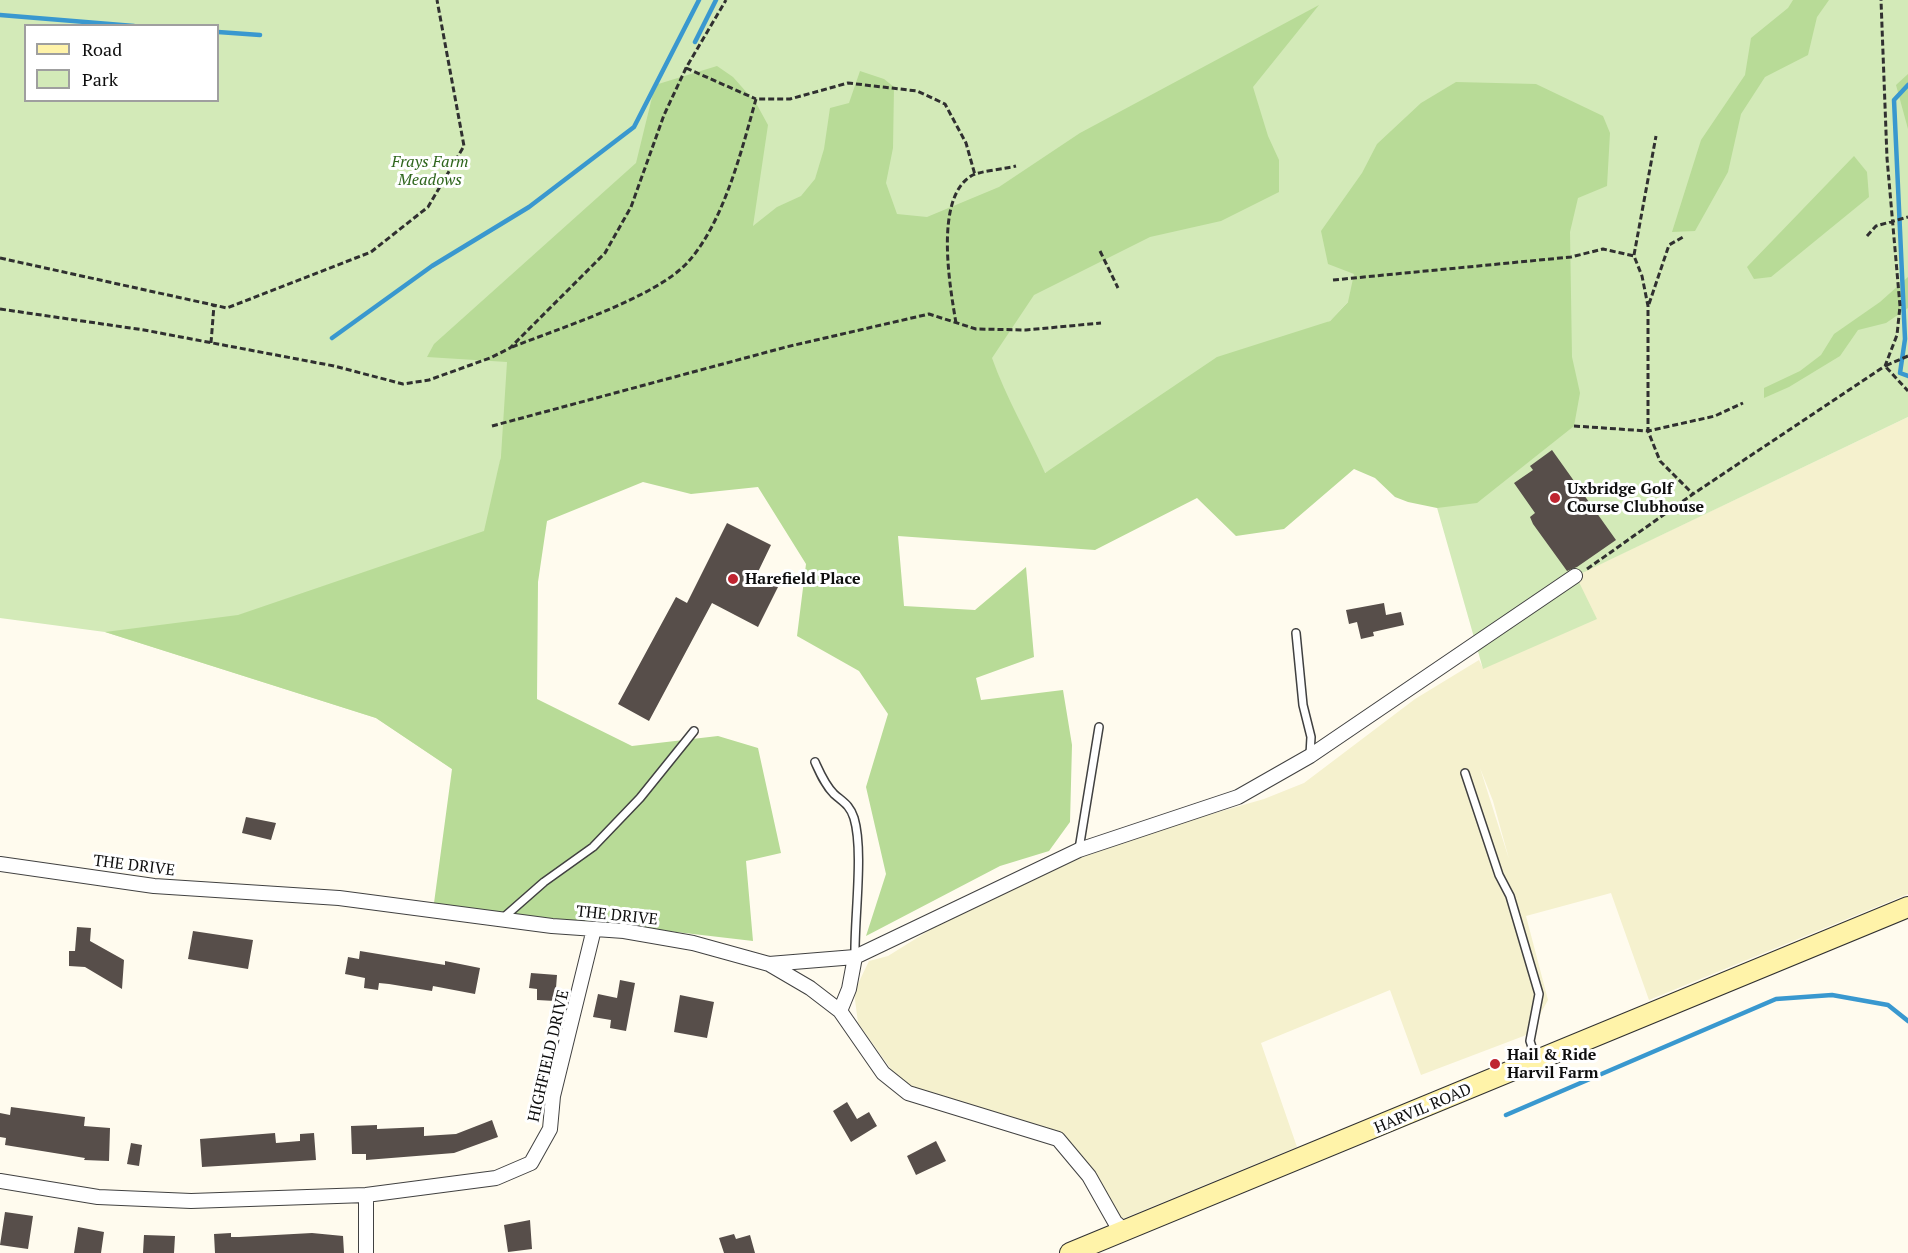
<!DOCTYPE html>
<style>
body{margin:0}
#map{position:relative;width:1908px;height:1253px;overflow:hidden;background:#fffbee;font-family:"PT Serif",serif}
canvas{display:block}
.legend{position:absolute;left:24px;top:24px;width:195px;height:78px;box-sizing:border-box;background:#fff;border:2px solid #9f9f9f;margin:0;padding:8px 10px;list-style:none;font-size:18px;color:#0e0e0e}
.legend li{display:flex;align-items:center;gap:12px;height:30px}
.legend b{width:30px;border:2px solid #9f9f9f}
</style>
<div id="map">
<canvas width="1908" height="1253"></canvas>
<ul class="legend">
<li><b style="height:8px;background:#fff3a9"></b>Road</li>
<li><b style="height:16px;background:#d3eab8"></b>Park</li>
</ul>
</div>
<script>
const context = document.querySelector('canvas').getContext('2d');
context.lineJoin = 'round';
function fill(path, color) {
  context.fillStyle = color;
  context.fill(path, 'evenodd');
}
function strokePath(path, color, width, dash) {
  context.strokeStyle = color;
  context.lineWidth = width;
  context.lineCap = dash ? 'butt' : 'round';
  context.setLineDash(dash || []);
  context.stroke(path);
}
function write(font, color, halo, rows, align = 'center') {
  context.font = font + ' "PT Serif",serif';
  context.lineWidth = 6;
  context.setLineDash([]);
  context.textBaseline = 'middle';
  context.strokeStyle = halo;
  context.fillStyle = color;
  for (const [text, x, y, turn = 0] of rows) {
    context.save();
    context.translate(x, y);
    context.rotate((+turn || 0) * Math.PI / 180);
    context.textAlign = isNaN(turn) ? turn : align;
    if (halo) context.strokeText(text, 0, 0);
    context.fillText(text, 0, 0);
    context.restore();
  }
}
fill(new Path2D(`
 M1908,417V894L1649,1000L1611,893L1526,916L1548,1000L1529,1034L1421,1075L1390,990L1261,1043L1297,1147L1115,1222L1058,1139L908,1093L858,1023L854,992L869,961L888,956L1002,885L1187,821L1264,799L1304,783L1415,699L1479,660L1483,668L1575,576ZM1480,768L1493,801L1509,859Z`), '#f5f1ce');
fill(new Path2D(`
 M0,0H1908V417L1576,576L1597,619L1483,669L1428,476L1348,302L1330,321L1045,473L501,456L452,769L376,718L105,632L0,618ZM26,26H218V100H26Z`), '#d3eab8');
fill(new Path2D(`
 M1793,0H1829L1817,17L1808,55L1765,77L1741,114L1728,172L1695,231L1672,232L1701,140L1745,75L1751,38L1788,8Z
 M1319,5L1253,87L1268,136L1279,160V192L1221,221L1150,237L1034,295L992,358C1006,398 1028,434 1045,473L1217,357L1330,321L1348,302L1354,274L1328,264L1321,231L1362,173L1377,144L1421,103L1456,82L1536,84L1603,116L1610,133L1607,186L1578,198L1570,232L1572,357L1580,393L1574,426L1477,503L1437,508L1408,502L1395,497L1375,478L1354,469L1284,529L1236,536L1197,498L1095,550L898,536L904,606L975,610L1026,567L1034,657L976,678L981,700L1063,690L1072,745L1070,822L1049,851L1000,866L866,936L886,874L866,787L888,714L859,671L797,636L806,564L758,487L691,494L643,482L547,521L538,582L537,699L632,746L718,736L758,748L781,853L746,861L753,941L659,930L623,921L594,923L478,910L434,903L452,769L376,718L105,632L238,615L484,531L501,456L507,362L427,357L434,344L636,163L655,85L717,66L733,77L756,103L768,125L753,226L777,207L801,196L815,179L824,149L830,108L849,103L860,71L884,79L894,87L893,148L886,183L897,214L927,217L999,187L1080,133Z
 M1908,74V129L1896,85Z
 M1854,156L1867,172L1869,197L1771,277L1754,279L1747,267Z
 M1908,277V308L1886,323L1858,330L1840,356L1789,387L1764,398V388L1800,371L1821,355L1834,334L1880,302Z`), '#b8db97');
strokePath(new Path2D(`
 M0,15L134,26
 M218,32L260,35
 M695,42L716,0
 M1908,85L1894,100L1905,339L1900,373L1908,376
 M332,338L432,266L529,207L634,127L699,0
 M1506,1115L1776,999L1832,995L1888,1005L1908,1021`), '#3998cf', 4.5);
fill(new Path2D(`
 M1552,450L1616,540L1577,567L1567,571L1533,524L1530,517L1535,513L1514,483L1533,470L1530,466Z
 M727,523L771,545L757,574L779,585L758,627L712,603L649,721L618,704L676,597L687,603Z
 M1384,603L1386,615L1401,612L1404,625L1373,632L1374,636L1361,639L1357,622L1349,624L1346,610Z
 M246,817L276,823L271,840L242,833Z
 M77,927L91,928L90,941L124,960L122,989L85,967L69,966V951H75Z
 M193,931L253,940L248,969L188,959Z
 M360,951L445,965V961L480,968L475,994L433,986L432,991L389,984L379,983L378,990L364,988L365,978L345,974L348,957L359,959Z
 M531,973L557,975L555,1001L537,1000V989L529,988Z
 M620,980L635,983L626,1031L610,1028L611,1020L593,1017L598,994L617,998Z
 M680,995L714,1002L707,1038L674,1032Z
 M847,1102L857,1119L869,1112L877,1126L851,1142L833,1111Z
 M11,1107L85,1117L84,1126L110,1128L109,1161L84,1160L85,1158L5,1145L6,1138L0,1137V1113L10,1115Z
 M492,1120L498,1137L454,1153L366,1160V1154H352L351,1126L377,1125V1129L424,1127V1136L456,1134Z
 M275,1133L276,1143L300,1141V1134L314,1133L316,1160L202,1167L200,1139Z
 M936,1141L946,1161L916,1175L907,1156Z
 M131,1143L142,1145L139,1166L127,1164Z
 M5,1212L33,1216L28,1249L0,1245Z
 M530,1220L532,1249L508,1252L504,1225Z
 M78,1227L104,1232L101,1253H74Z
 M231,1233V1237H239L312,1233L343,1236L344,1253H215L214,1234Z
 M734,1234L736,1239L750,1235L755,1253H724L719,1238Z
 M144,1235L175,1236L174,1253H143Z`), '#574e4a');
const lane = new Path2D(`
 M1296,633L1303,705L1311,737L1310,755
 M815,762C820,773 825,785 834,794C843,802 850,805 854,818C864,851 854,920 855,957
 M1465,773L1499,875L1510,896L1539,994L1530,1041L1536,1059
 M1079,849L1099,727
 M503,918L544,882L593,847L640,798L694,731`);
const street = new Path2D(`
 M0,864L154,886L339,898L552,926L624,931L693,943L769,964L810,988L840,1011L883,1073L908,1093L1058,1139L1089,1176L1115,1222L1124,1230
 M769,964L855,957L1079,850L1238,797L1310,756L1575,576
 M840,1011L849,989L855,957
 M0,1181L98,1197L191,1201L366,1195L496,1178L531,1163L550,1129L553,1096L594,929
 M366,1253V1195`);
const secondary = new Path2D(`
 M1070,1253L1908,907`);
strokePath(lane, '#414141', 10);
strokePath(street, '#414141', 16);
strokePath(secondary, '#303030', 22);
strokePath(new Path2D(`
 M686,68L756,99
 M1867,236L1876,226L1908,217
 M1100,251L1118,288
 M1634,255L1656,136
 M0,258L227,308L371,252L428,207L464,146L437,0
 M1333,280L1571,257L1603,249L1634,256L1642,276L1648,306V431L1660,461L1693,494
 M1649,304L1669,245L1683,237
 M0,309L144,330L334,366L403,384L429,380L490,358L510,348L605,253L631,207L664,115L686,68L726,0
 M956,323C950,287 934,199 971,176C979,171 1005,169 1016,166
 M211,343L214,305
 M512,347C558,329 657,297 688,262C724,222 742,149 756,99H790L848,83L917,91L945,104L966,143L975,175
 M1908,356L1885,366L1908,391
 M492,426L786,347L929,314L976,329L1026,330L1101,323
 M1574,426L1648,431L1715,416L1743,403
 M1587,569L1693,494L1885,366L1897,335L1900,306L1887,158L1881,0`), '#303030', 3, [6, 3]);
strokePath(lane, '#fff', 7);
strokePath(street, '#fff', 14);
strokePath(secondary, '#fff3a9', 20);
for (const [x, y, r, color] of [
 [1555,498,6,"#bf2430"],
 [733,579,6,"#bf2430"],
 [1495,1064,6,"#bf2430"]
]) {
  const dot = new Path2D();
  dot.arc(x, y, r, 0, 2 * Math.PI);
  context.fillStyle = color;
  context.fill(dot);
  strokePath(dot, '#fff', 2);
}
write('italic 16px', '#2f661d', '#fff', [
 ["Frays Farm",430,162],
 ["Meadows",430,180]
]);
write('bold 16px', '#0e0e0e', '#fff', [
 ["Uxbridge Golf",1567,489],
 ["Course Clubhouse",1567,507],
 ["Harefield Place",745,579],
 ["Hail & Ride",1507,1055],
 ["Harvil Farm",1507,1073]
], 'left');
write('16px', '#0e0e0e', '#fff', [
 ["THE DRIVE",134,866,7],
 ["THE DRIVE",617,916,6],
 ["HIGHFIELD DRIVE",549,1056,-77],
 ["HARVIL ROAD",1423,1109,-23]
]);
</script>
